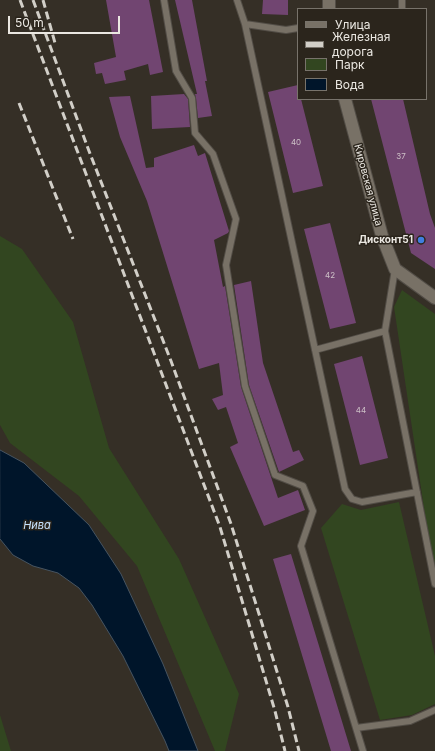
<!DOCTYPE html>
<meta charset="utf-8">
<style>
body{margin:0}
#map{position:relative;width:435px;height:751px;overflow:hidden;background:#352f26;font-family:Inter,sans-serif}
canvas{display:block}
.legend{position:absolute;left:297px;top:8px;width:130px;height:92px;box-sizing:border-box;background:#2b251c;border:1px solid #78736b;margin:0;padding:5px 7px;list-style:none;font-size:12px;color:#ebe8e2}
.legend li{display:flex;align-items:center;gap:8px;height:20px}
.legend b{width:20px;border:1px solid #78736b}
.scale{position:absolute;left:8px;top:16px;width:112px;height:18px;box-sizing:border-box;border:2px solid #ebe8e2;border-top:0;padding-left:5px;font-size:12px;line-height:14px;white-space:nowrap;color:#ebe8e2;-webkit-text-stroke:3px #2b251c;paint-order:stroke}
</style>
<div id="map">
<canvas width="435" height="751"></canvas>
<ul class="legend">
<li><b style="height:5px;background:#787166"></b>Улица</li>
<li><b style="height:5px;background:#d2cfc8"></b>Железная дорога</li>
<li><b style="height:11px;background:#324620"></b>Парк</li>
<li><b style="height:11px;background:#00152a"></b>Вода</li>
</ul>
<div class="scale">50 m</div>
</div>
<script>
const context = document.querySelector('canvas').getContext('2d');
context.lineJoin = 'round';
function fill(path, color) {
  context.fillStyle = color;
  context.fill(path, 'evenodd');
}
function strokePath(path, color, width, dash) {
  context.strokeStyle = color;
  context.lineWidth = width;
  context.lineCap = dash ? 'butt' : 'round';
  context.setLineDash(dash || []);
  context.stroke(path);
}
function write(font, color, halo, rows, align = 'center') {
  context.font = font + ' Inter,sans-serif';
  context.lineWidth = 3;
  context.setLineDash([]);
  context.textBaseline = 'middle';
  context.strokeStyle = halo;
  context.fillStyle = color;
  for (const [text, x, y, turn = 0] of rows) {
    context.save();
    context.translate(x, y);
    context.rotate((+turn || 0) * Math.PI / 180);
    context.textAlign = isNaN(turn) ? turn : align;
    if (halo) context.strokeText(text, 0, 0);
    context.fillText(text, 0, 0);
    context.restore();
  }
}
fill(new Path2D(`
 M0,236L22,249L73,322L109,448L179,559L239,694L225,751H215L137,566L79,496L10,443L0,425Z
 M402,290L435,314V582L394,307Z
 M399,502L435,656V704L412,715L380,720L321,528L342,504L361,510Z
 M0,715L11,751H0Z`), '#324620');
const water = new Path2D(`
 M0,450L24,463L89,525L121,574L163,664L198,751H169L165,741L123,656L92,605L79,588L58,573L33,566L13,555L0,539Z`);
fill(water, '#00152a');
strokePath(water, '#465461', 1);
fill(new Path2D(`
 M106,0H149L163,72L150,75L148,64L124,71L126,80L105,84L102,73L96,74L94,63L116,57Z
 M175,0H192L207,81H205L212,116L198,118L196,98L195,94H197Z
 M263,0H288V15L262,14Z
 M298,85V99H301L323,186L293,193L268,92Z
 M184,94L188,99L190,127L152,129L151,96Z
 M130,96L146,168L154,167V158L194,145L198,156L205,153L229,231L228,233L214,240L223,287L225,286L241,387L278,498L298,490L305,510L264,526L230,447L238,443L226,407L218,410L212,399L223,395L219,363L199,369L147,201L120,137L109,97Z
 M371,99H403L430,214L435,228V269L411,253Z
 M330,223L356,323L330,329L304,229Z
 M251,281L263,363L293,452L299,450L304,460L279,472L249,385L234,285Z
 M362,356L388,458L360,465L334,364Z
 M291,554L351,751H331L273,559Z`), '#714571');
const lane = new Path2D(`
 M164,0L176,71L192,98L195,133L213,154L236,219L226,265L245,386L275,475L303,486L313,511L301,546L363,751
 M237,0L245,24
 M402,0V9
 M298,28L286,30L245,24L345,489L352,499L362,502L417,492
 M385,331L435,584
 M315,350L385,331L395,269
 M356,728L410,721L435,710`);
const street = new Path2D(`
 M329,0V9
 M345,99L382,236L395,269L435,298`);
strokePath(lane, '#524d46', 8);
strokePath(street, '#524d46', 14);
strokePath(lane, '#787166', 6);
strokePath(street, '#787166', 12);
strokePath(new Path2D(`
 M20,0L220,527L275,711L285,751
 M33,0L89,151L171,361L231,524L288,707L299,751
 M43,0L55,43
 M19,103L73,239`), '#d2cfc8', 3, [8, 4]);
for (const [x, y, r, color] of [
 [421,240,4,"#3f7fe0"]
]) {
  const dot = new Path2D();
  dot.arc(x, y, r, 0, 2 * Math.PI);
  context.fillStyle = color;
  context.fill(dot);
  strokePath(dot, '#2b251c', 1.5);
}
write('8px', '#ccbfc6', null, [
 ["40",296,143],
 ["37",401,157],
 ["42",330,276],
 ["44",361,411]
]);
write('10px', '#ebe8e2', '#2b251c', [
 ["Кировская улица",368,185,75]
]);
write('bold 10px', '#ebe8e2', '#2b251c', [
 ["Дисконт51",413,240]
], 'right');
write('italic 11px', '#c6e1fc', '#2b251c', [
 ["Нива",37,526]
]);
</script>
